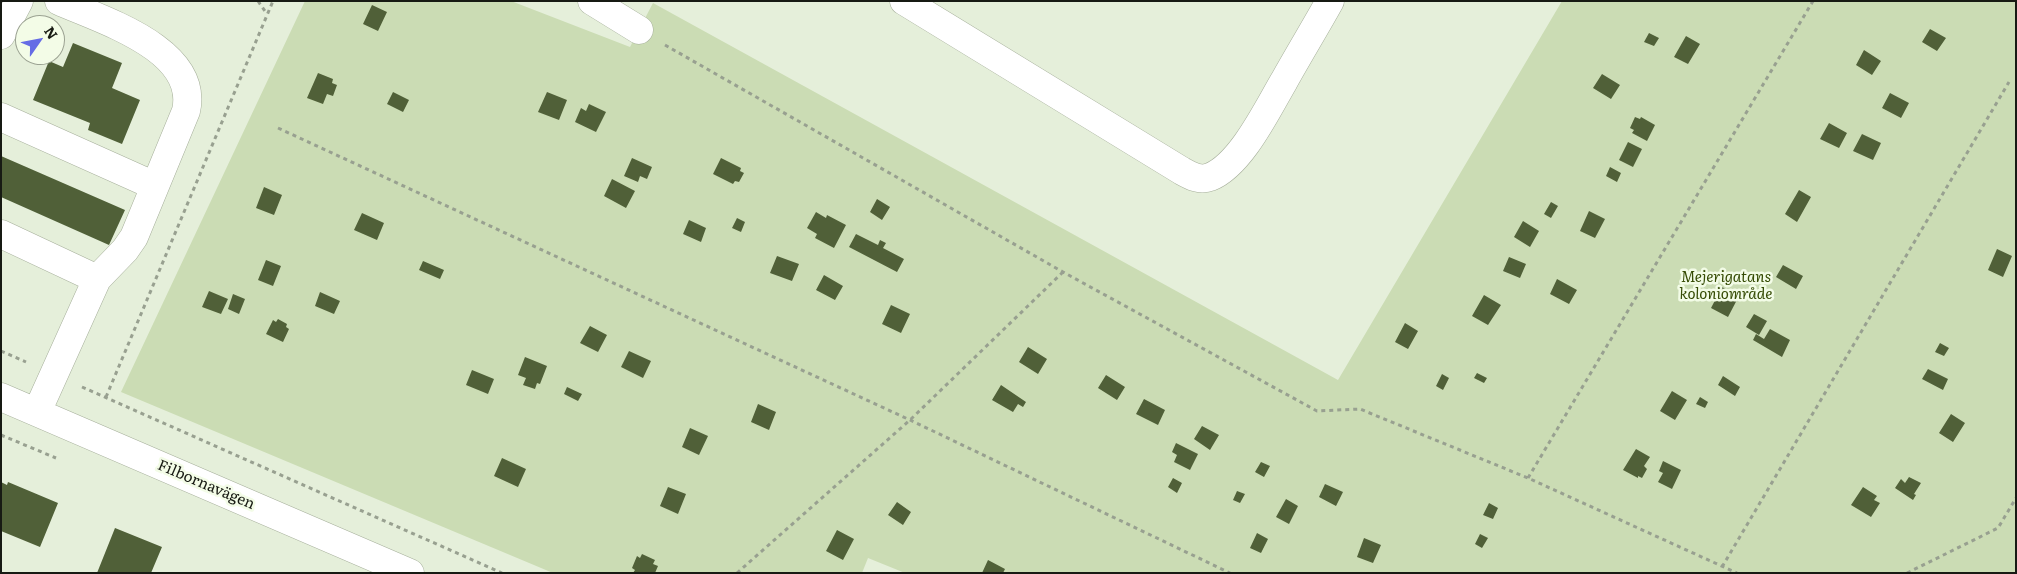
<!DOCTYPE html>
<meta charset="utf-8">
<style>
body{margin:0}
#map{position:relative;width:2017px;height:574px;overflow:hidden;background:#e5efda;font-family:Literata,serif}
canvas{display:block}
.frame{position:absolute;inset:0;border:2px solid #171a13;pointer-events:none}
.north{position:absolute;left:15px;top:15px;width:50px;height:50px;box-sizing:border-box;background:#f3fce7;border:1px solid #9ba292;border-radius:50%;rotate:57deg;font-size:14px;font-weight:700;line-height:20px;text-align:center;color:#171a13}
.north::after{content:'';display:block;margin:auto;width:18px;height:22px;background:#656ce5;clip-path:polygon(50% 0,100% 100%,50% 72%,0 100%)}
</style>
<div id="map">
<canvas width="2017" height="574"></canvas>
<div class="frame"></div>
<div class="north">N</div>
</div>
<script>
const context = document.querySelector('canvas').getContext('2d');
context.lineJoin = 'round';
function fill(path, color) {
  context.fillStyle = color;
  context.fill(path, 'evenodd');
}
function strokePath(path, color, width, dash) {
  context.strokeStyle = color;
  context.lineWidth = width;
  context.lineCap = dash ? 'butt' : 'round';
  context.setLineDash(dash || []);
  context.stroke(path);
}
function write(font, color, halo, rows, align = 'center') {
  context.font = font + ' Literata,serif';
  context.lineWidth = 5;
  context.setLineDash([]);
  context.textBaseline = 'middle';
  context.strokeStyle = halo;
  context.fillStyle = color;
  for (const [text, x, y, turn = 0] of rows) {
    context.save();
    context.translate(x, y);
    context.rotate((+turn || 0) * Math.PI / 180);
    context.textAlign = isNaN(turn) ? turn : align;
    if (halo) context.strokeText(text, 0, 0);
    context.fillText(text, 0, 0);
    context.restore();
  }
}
fill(new Path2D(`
 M305,1H511L630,47L653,3L1338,380L1562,1H2016V573H905L868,558L862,573H553L121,392Z`), '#cbdcb4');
fill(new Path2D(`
 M372,5L387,12L378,31L363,24Z
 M1930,29L1946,38L1937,51L1922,42Z
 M1649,33L1659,38L1654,46L1644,42Z
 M1686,36L1700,44L1688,64L1674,57Z
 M73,43L122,63L112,88L140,100L122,144L88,130L90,123L33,100L49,61L63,67Z
 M1864,50L1881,61L1872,75L1856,65Z
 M318,73L333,79L332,83L337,85L333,96L327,94L323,104L307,98Z
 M1602,74L1620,85L1611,99L1593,88Z
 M393,92L409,100L403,112L387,104Z
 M547,92L567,100L559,120L538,112Z
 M1890,93L1909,103L1901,118L1882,108Z
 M589,104L606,112L596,132L575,122L581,108L586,111Z
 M1635,117L1640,119L1641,117L1655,125L1647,141L1632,133L1634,130L1630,128Z
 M1829,123L1847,133L1839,148L1820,139Z
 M1862,134L1881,143L1873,160L1853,151Z
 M1628,142L1642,149L1633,167L1619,160Z
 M1,156L125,210L109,245L1,197Z
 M632,158L652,167L647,179L640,176L638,182L624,176Z
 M721,158L741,168L740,171L744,173L739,182L735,181L733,184L713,174Z
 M1610,167L1621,173L1617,182L1606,176Z
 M612,179L635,191L626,208L604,196Z
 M264,187L282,195L274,215L256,208Z
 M1799,190L1811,197L1797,222L1785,214Z
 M877,199L890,207L882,220L870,212Z
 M1551,202L1558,206L1551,218L1544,214Z
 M1589,211L1605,219L1595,238L1580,231Z
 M816,212L826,218L827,215L846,225L834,248L815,238L817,234L807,228Z
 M362,213L384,223L377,240L354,230Z
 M737,218L745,222L741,232L732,228Z
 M689,220L706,228L701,242L683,234Z
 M1523,221L1539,231L1530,247L1514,237Z
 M856,234L878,245L880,240L886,243L883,248L904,259L897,272L849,247Z
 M1997,249L2012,256L2003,277L1988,270Z
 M777,256L799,264L792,281L770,273Z
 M1509,257L1526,264L1520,278L1503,271Z
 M266,260L281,266L273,286L258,280Z
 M423,261L444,270L440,279L419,270Z
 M1783,265L1803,276L1796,289L1776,277Z
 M824,275L843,286L835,300L816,290Z
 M1557,279L1577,290L1569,304L1550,294Z
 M1722,287L1739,296L1728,317L1711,308Z
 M209,291L228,299L221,314L202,307Z
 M320,292L340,301L334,314L315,306Z
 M233,294L245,299L239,314L228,309Z
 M1484,295L1501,305L1488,325L1472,316Z
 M891,305L910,314L901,333L882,324Z
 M1754,314L1767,321L1759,335L1746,327Z
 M278,319L287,324L286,327L289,329L283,342L266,334L273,320L276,322Z
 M1405,323L1418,331L1408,349L1395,342Z
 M590,326L607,335L598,352L580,343Z
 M1770,329L1790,340L1782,357L1753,340L1756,334L1764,339Z
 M1940,343L1949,348L1944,356L1935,352Z
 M1028,347L1047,359L1038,374L1019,362Z
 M629,351L651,361L643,378L621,367Z
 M525,357L547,366L540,384L537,383L535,389L523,385L526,378L518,375Z
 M1928,369L1948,379L1943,390L1922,379Z
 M472,370L494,379L488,394L466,385Z
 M1477,373L1487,378L1484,383L1474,378Z
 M1442,374L1449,378L1443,390L1436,386Z
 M1106,375L1125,387L1117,400L1098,388Z
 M1723,376L1740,387L1735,396L1718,385Z
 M1001,385L1026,402L1023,407L1018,404L1013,412L992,400Z
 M567,387L582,394L578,401L564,394Z
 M1672,391L1687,400L1675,420L1660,411Z
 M1700,397L1708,402L1705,408L1696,404Z
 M1144,399L1165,410L1158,425L1136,414Z
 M758,404L776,412L769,430L751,422Z
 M1951,414L1965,423L1953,442L1939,433Z
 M1202,426L1219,435L1210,450L1194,439Z
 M690,428L708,436L699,455L682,447Z
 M1176,443L1198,454L1190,470L1174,462L1177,455L1172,452Z
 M1636,449L1650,457L1644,466L1647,469L1642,478L1638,476V478L1623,470Z
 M502,458L526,469L518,487L494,476Z
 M1663,461L1681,470L1672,489L1658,482L1663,473L1659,471Z
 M1261,462L1270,466L1264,477L1255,472Z
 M1909,477L1921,483L1914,494L1916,495L1913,500L1895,488L1901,479L1905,483Z
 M1173,478L1182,483L1177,493L1168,487Z
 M1,482L7,485L8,482L58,503L40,547L1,531Z
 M1325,484L1343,492L1336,506L1319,497Z
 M668,487L686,494L678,514L660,506Z
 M1863,487L1877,496L1874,500L1880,503L1871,517L1851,505Z
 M1237,491L1245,494L1240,503L1233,500Z
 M1286,499L1298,506L1289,524L1276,517Z
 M897,502L911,512L903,525L888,515Z
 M1489,503L1498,508L1493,519L1483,515Z
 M115,528L162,547L151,573H97Z
 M837,530L854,539L843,560L826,551Z
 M1257,533L1268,539L1261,553L1250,548Z
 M1480,534L1488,538L1482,548L1475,544Z
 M1364,538L1381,545L1373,563L1357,557Z
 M642,554L655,560L653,564L658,566L655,573H633L635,570L632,568L637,556L640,558Z
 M988,560L1005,569L1003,573H982Z`), '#506038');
const minor = new Path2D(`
 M59,1C101,20 200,49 186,111L134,237L125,250L97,279
 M592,1L639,30
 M904,1L1182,171C1191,176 1200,181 1210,177C1241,165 1268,108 1284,81C1299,54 1315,28 1330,1
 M1,35L19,1
 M1,117L155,186
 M1,234L97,279L37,412
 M1,397L410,573`);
strokePath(minor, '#a6af9b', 29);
strokePath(new Path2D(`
 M258,1L267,14
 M665,45L1063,272L1317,411L1360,409L1528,478L1737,573
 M278,128L910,420L1230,573
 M1,351L26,362
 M82,387L502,573
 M106,397L273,1
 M1,435L56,458
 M1528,478L1813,1
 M1722,567L2009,82
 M737,573L910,420L1063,272
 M1907,573L1998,528L2016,498`), '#98a090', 3, [4, 4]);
strokePath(minor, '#fff', 28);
write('italic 15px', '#354b04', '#f3fce7', [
 ["Mejerigatans",1726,278],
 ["koloniområde",1726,295]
]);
write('15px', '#171a13', '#f3fce7', [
 ["Filbornavägen",206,485,23]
]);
</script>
